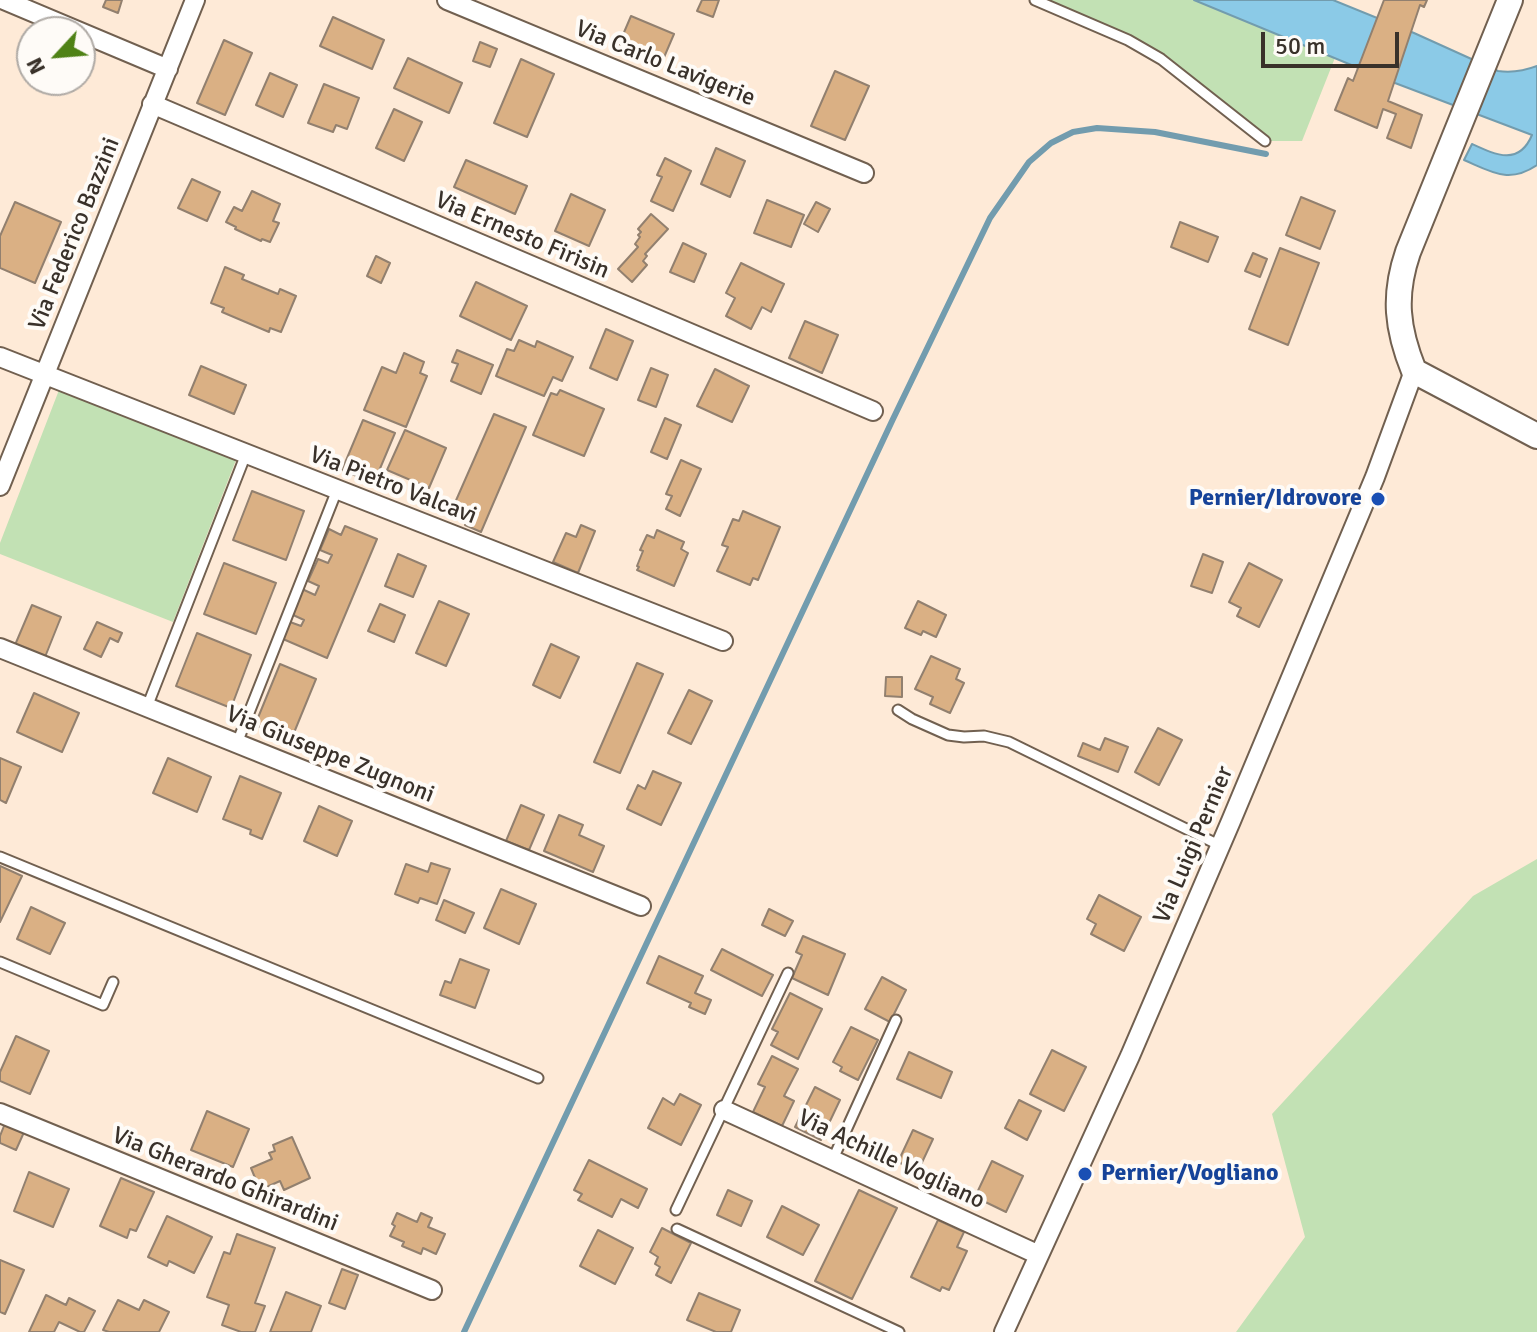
<!DOCTYPE html>
<style>
body{margin:0}
#map{position:relative;width:1537px;height:1332px;overflow:hidden;background:#feead7;font-family:Signika,sans-serif}
canvas{display:block}
.north{position:absolute;left:16px;top:16px;width:80px;height:80px;box-sizing:border-box;background:#fefbf7;border:2px solid #afaaa5;border-radius:50%;rotate:244deg;font-size:22px;font-weight:700;line-height:32px;text-align:center;color:#39312a}
.north::after{content:'';display:block;margin:auto;width:28px;height:36px;background:#4f8216;clip-path:polygon(50% 0,100% 100%,50% 72%,0 100%)}
.scale{position:absolute;left:1261px;top:32px;width:138px;height:36px;box-sizing:border-box;border:4px solid #39312a;border-top:0;padding-left:10px;font-size:24px;line-height:28px;white-space:nowrap;color:#39312a;-webkit-text-stroke:6px #fefbf7;paint-order:stroke}
</style>
<div id="map">
<canvas width="1537" height="1332"></canvas>
<div class="north">N</div>
<div class="scale">50 m</div>
</div>
<script>
const context = document.querySelector('canvas').getContext('2d');
context.lineJoin = 'round';
function fill(path, color) {
  context.fillStyle = color;
  context.fill(path, 'evenodd');
}
function strokePath(path, color, width, dash) {
  context.strokeStyle = color;
  context.lineWidth = width;
  context.lineCap = dash ? 'butt' : 'round';
  context.setLineDash(dash || []);
  context.stroke(path);
}
function write(font, color, halo, rows, align = 'center') {
  context.font = font + ' Signika,sans-serif';
  context.lineWidth = 8;
  context.setLineDash([]);
  context.textBaseline = 'middle';
  context.strokeStyle = halo;
  context.fillStyle = color;
  for (const [text, x, y, turn = 0] of rows) {
    context.save();
    context.translate(x, y);
    context.rotate((+turn || 0) * Math.PI / 180);
    context.textAlign = isNaN(turn) ? turn : align;
    if (halo) context.strokeText(text, 0, 0);
    context.fillText(text, 0, 0);
    context.restore();
  }
}
fill(new Path2D(`
 M1033,0H1294L1348,25L1302,141H1265L1161,59Z
 M59,390L236,460L173,622L0,554V543Z
 M1537,859V1332H1236L1305,1237L1272,1114L1473,896Z`), '#c2e1b4');
const water = new Path2D(`
 M1194,0H1333L1414,33L1498,71C1512,73 1524,71 1537,66V165C1509,184 1492,172 1464,160L1472,144C1496,155 1519,166 1532,135L1395,83Z`);
fill(water, '#8bcae7');
strokePath(water, '#729cae', 2);
strokePath(new Path2D(`
 M464,1332L893,419L990,218L1029,162L1051,143L1073,132L1097,128L1155,132L1266,154`), '#729cae', 6);
const building = new Path2D(`
 M106,0H122L118,13L103,7Z
 M702,0H719L713,17L697,11Z
 M1384,0H1427L1424,7L1420,5L1388,101L1422,115L1411,148L1387,138L1396,114L1383,109L1377,128L1335,110L1348,78L1353,81Z
 M631,16L674,34L662,62L619,44Z
 M333,17L384,40L372,69L320,46Z
 M224,40L252,53L225,115L197,103Z
 M480,42L497,49L490,67L473,61Z
 M408,58L462,83L449,113L394,88Z
 M521,59L554,74L527,137L494,123Z
 M835,71L869,86L845,140L811,126Z
 M270,73L297,85L283,117L256,105Z
 M324,84L359,98L347,129L336,125L333,132L308,123Z
 M394,109L422,122L404,161L376,148Z
 M716,148L745,161L730,197L701,184Z
 M665,158L691,171L673,211L651,201L662,177L657,175Z
 M466,160L527,186L515,214L454,187Z
 M192,179L220,192L207,221L178,208Z
 M252,191L280,204L273,221L279,223L270,242L262,239L261,241L235,229L236,227L226,222L234,207L242,211Z
 M571,194L605,210L589,246L555,231Z
 M1301,197L1335,211L1320,249L1286,235Z
 M767,200L804,215L791,247L754,233Z
 M15,202L61,222L35,283L0,268V236Z
 M816,202L830,209L818,232L804,224Z
 M651,214L668,229L645,254L647,256L643,261L647,265L632,282L618,269L638,247L635,244L640,237L638,235L641,232L638,229Z
 M1180,222L1218,237L1208,262L1171,247Z
 M683,243L706,254L694,282L670,272Z
 M1280,248L1319,263L1288,345L1249,329Z
 M1253,253L1267,259L1260,277L1245,271Z
 M376,256L390,263L381,283L367,276Z
 M741,263L784,284L771,312L762,307L751,329L726,316L735,298L726,293Z
 M225,267L244,275L242,279L278,294L280,289L296,296L281,332L270,328L269,332L222,312L224,308L211,303Z
 M476,282L527,306L511,340L460,316Z
 M805,321L838,335L822,373L789,358Z
 M606,329L633,341L617,380L590,368Z
 M519,340L535,347L537,341L573,357L562,381L553,377L544,396L496,376L507,349L514,351Z
 M457,350L493,365L481,394L451,381L458,364L452,362Z
 M404,353L424,362L420,373L427,376L406,427L364,410L382,367L396,373Z
 M201,366L246,385L234,414L189,395Z
 M651,368L668,375L656,407L638,400Z
 M715,369L749,386L732,422L697,406Z
 M560,390L604,409L584,456L533,435L551,393L557,395Z
 M494,414L526,427L481,532L465,525L470,512L454,505Z
 M665,418L681,425L667,459L651,452Z
 M363,420L395,433L376,478L371,476L369,481L342,470Z
 M405,430L446,448L429,488L387,470Z
 M681,460L701,469L680,516L666,509L672,496L666,494Z
 M252,491L304,511L286,560L233,540Z
 M743,511L780,527L758,580L753,578L750,585L717,571L728,547L722,545L733,519L739,521Z
 M581,525L595,531L578,573L553,562L566,533L576,537Z
 M345,526L377,539L327,658L283,639L290,622L301,626L304,620L291,614L302,589L315,595L319,586L308,581L318,559L328,563L332,555L320,550L329,529L341,535Z
 M657,530L684,542L681,549L688,553L674,586L637,570L639,567L637,566L643,551L640,550L647,535L654,538Z
 M398,554L426,566L413,597L385,586Z
 M1203,554L1223,562L1212,593L1191,586Z
 M224,563L276,583L256,634L204,614Z
 M1249,563L1282,580L1259,627L1237,616L1241,608L1229,602Z
 M439,601L469,614L446,666L416,653Z
 M918,601L946,615L936,637L923,631L921,635L905,628Z
 M380,604L405,615L394,642L368,631Z
 M32,605L61,617L45,657L15,645Z
 M97,622L122,633L118,642L110,638L101,657L84,649Z
 M197,633L251,655L231,708L176,686Z
 M551,644L579,657L560,698L533,685Z
 M931,656L960,669L956,679L964,683L950,713L930,704L933,697L915,689Z
 M637,663L663,674L620,773L594,762Z
 M280,664L316,679L291,740L255,725Z
 M886,677H902V697L885,696Z
 M689,690L712,701L691,744L668,733Z
 M34,693L79,713L62,752L17,732Z
 M1158,728L1182,740L1159,785L1135,772Z
 M1105,738L1128,747L1118,772L1078,756L1083,743L1100,750Z
 M0,758L21,767L6,803L0,800Z
 M168,758L211,777L197,812L153,793Z
 M653,771L681,783L661,825L627,809L638,785L645,789Z
 M240,776L281,793L262,839L250,834L251,830L223,819Z
 M521,805L544,815L529,850L506,841Z
 M319,806L352,821L337,856L304,841Z
 M559,815L583,825L579,835L604,846L593,872L544,851Z
 M431,863L450,869L437,904L420,898L418,903L395,894L406,864L428,872Z
 M0,866L22,876L0,922Z
 M501,889L536,904L519,944L484,928Z
 M1099,895L1141,917L1124,951L1091,934L1096,924L1087,919Z
 M444,900L474,913L465,933L436,920Z
 M31,907L65,923L50,954L17,939Z
 M769,909L793,921L785,936L762,925Z
 M803,936L845,954L828,995L792,978L802,955L796,952Z
 M722,949L773,975L762,996L711,970Z
 M659,956L703,976L695,993L711,1000L705,1014L689,1007L691,1003L647,983Z
 M460,959L489,970L475,1008L440,995L445,981L451,983Z
 M882,977L906,990L890,1022L865,1009Z
 M790,993L822,1009L798,1059L771,1045L778,1032L772,1029Z
 M851,1027L878,1040L858,1080L840,1071L842,1067L833,1062Z
 M16,1036L49,1051L30,1094L0,1081V1072Z
 M1052,1050L1086,1067L1064,1111L1030,1094Z
 M909,1052L952,1072L941,1098L897,1079Z
 M772,1056L798,1069L784,1096L794,1101L782,1126L753,1112L765,1087L758,1084Z
 M815,1087L840,1100L821,1140L795,1127Z
 M680,1094L701,1105L681,1145L648,1128L663,1098L674,1105Z
 M1019,1100L1041,1111L1027,1140L1005,1128Z
 M207,1111L249,1129L233,1167L191,1150Z
 M6,1121L25,1130L16,1150L0,1143V1136Z
 M913,1130L933,1139L918,1171L898,1162Z
 M292,1137L310,1178L284,1190L280,1181L260,1190L251,1168L272,1159L269,1153L275,1151L273,1145Z
 M589,1160L647,1189L638,1208L621,1199L612,1217L578,1200L582,1194L574,1190Z
 M992,1161L1023,1176L1006,1212L975,1197Z
 M29,1172L69,1189L53,1227L14,1211Z
 M121,1178L154,1192L136,1231L130,1229L127,1238L100,1226Z
 M728,1190L752,1201L741,1226L717,1215Z
 M859,1190L897,1208L852,1299L815,1281Z
 M782,1206L819,1225L803,1255L767,1237Z
 M397,1213L417,1222L421,1213L432,1218L428,1227L445,1234L436,1254L423,1248L421,1254L402,1246L404,1242L390,1236L395,1226L392,1224Z
 M167,1216L212,1237L194,1273L169,1261L167,1266L148,1257Z
 M938,1220L964,1232L957,1247L967,1251L949,1290L942,1287L940,1291L911,1277Z
 M662,1228L691,1243L671,1283L656,1275L660,1267L655,1264L658,1257L650,1252Z
 M598,1230L633,1248L615,1284L580,1266Z
 M237,1234L275,1248L255,1303L265,1306L255,1332H241L222,1325L229,1305L207,1297L224,1252L230,1254Z
 M0,1260L24,1270L5,1314L0,1312Z
 M342,1269L358,1275L345,1309L329,1303Z
 M286,1292L321,1306L311,1332H270Z
 M699,1293L740,1310L731,1332H716L687,1320Z
 M46,1295L66,1305L69,1298L95,1311L84,1332H80L59,1322L54,1332H29Z
 M118,1300L139,1310L144,1300L169,1312L159,1332H109L103,1330Z`);
fill(building, '#dab084');
strokePath(building, '#92806f', 2);
const lane = new Path2D(`
 M1035,0L1128,40L1161,59L1265,141
 M147,707L246,454
 M898,710L912,719L948,735L964,737L984,736L1009,742L1221,846
 M237,743L337,490
 M0,857L538,1078
 M0,962L103,1005L113,982
 M833,1159L896,1020
 M676,1210L788,973
 M677,1229L899,1332`);
const street = new Path2D(`
 M4,0L168,69
 M447,0L864,173
 M152,104L873,411
 M0,357L723,641
 M0,486L195,0
 M0,648L641,906
 M724,1110L1039,1255
 M0,1113L432,1290
 M1004,1332L1130,1056L1231,821L1375,477L1414,371`);
const secondary = new Path2D(`
 M1510,0L1408,252C1393,296 1397,329 1414,371L1537,436`);
strokePath(lane, '#716050', 13);
strokePath(street, '#716050', 22);
strokePath(secondary, '#716050', 28);
strokePath(lane, '#fff', 9);
strokePath(street, '#fff', 18);
strokePath(secondary, '#fff', 24);
for (const [x, y, r, color] of [
 [1378,499,8,"#1a4fb4"],
 [1085,1174,8,"#1a4fb4"]
]) {
  const dot = new Path2D();
  dot.arc(x, y, r, 0, 2 * Math.PI);
  context.fillStyle = color;
  context.fill(dot);
  strokePath(dot, '#fefbf7', 3);
}
write('24px', '#39312a', '#fefbf7', [
 ["Via Carlo Lavigerie",665,64,22],
 ["Via Federico Bazzini",75,234,-68],
 ["Via Ernesto Firisin",522,236,23],
 ["Via Pietro Valcavi",393,486,21],
 ["Via Giuseppe Zugnoni",330,755,22],
 ["Via Luigi Pernier",1194,845,-67],
 ["Via Achille Vogliano",891,1160,25],
 ["Via Gherardo Ghirardini",225,1180,22]
]);
write('bold 24px', '#164399', '#fefbf7', [
 ["Pernier/Idrovore",1362,499],
 ["Pernier/Vogliano",1101,1174,"left"]
], 'right');
</script>
